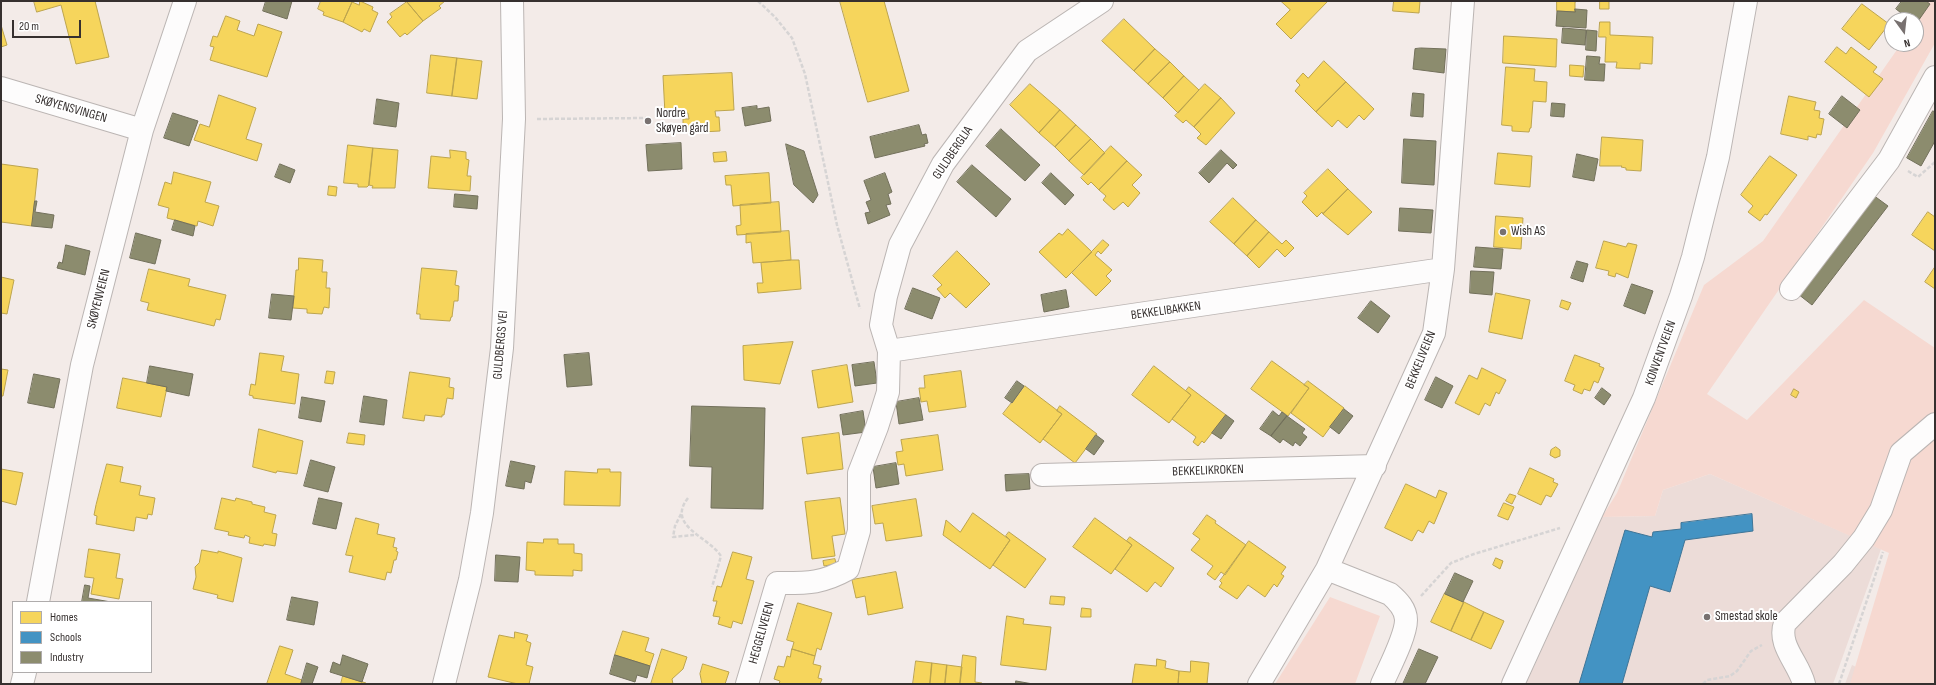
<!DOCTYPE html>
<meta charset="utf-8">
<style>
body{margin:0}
#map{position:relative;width:1936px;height:685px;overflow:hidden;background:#f3ebe8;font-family:"Sofia Sans Condensed",sans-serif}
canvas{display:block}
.frame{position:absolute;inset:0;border:2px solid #36302f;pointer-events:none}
.legend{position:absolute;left:12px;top:601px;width:140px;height:72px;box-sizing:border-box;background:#fff;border:1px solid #afacac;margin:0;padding:5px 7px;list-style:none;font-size:12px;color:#36302f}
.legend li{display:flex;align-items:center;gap:8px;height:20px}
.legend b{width:20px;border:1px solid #afacac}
.north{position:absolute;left:1884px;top:12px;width:40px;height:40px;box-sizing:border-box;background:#fff;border:1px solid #afacac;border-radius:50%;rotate:165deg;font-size:11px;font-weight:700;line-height:16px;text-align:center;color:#36302f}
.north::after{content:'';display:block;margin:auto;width:14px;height:18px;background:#787170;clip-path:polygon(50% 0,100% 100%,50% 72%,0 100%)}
.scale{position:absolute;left:12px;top:20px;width:69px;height:18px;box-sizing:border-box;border:2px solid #36302f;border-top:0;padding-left:5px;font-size:12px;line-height:14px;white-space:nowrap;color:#36302f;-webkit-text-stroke:3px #fff;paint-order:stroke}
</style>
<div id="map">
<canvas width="1936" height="685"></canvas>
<div class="frame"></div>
<ul class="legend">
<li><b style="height:11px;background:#f6d55c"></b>Homes</li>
<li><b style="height:11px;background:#4393c3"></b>Schools</li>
<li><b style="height:11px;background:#8c8c6e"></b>Industry</li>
</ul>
<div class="north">N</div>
<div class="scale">20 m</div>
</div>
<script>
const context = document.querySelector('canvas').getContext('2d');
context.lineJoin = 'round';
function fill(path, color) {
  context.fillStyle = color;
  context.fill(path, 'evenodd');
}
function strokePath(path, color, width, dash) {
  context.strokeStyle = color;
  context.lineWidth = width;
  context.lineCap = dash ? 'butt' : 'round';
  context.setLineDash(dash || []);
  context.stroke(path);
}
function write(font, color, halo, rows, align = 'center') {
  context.font = font + ' "Sofia Sans Condensed",sans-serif';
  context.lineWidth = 4;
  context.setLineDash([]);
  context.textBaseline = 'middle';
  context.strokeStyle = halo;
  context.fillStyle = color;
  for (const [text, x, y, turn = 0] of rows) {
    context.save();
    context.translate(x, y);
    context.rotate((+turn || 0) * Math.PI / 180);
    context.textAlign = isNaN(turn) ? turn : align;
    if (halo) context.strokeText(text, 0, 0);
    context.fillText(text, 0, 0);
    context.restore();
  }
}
fill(new Path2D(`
 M1710,474L1881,549L1833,684H1526L1602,517L1655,516L1663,490Z
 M1852,665L1871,674L1878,684H1845Z`), '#ecdcd8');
fill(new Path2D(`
 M1926,1H1935V43L1873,153L1707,394L1747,420L1864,300L1935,348V684H1850L1889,553L1710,474L1663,490L1655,516L1602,517L1617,493L1704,285L1763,241L1901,44H1916V20Z
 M1330,597L1380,616L1355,684H1275Z`), '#f6d9d1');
const homes = new Path2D(`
 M34,1H95L109,57L76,64L61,5L37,12Z
 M321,1H350L352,2L343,22L323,15L324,12L318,9Z
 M360,1L373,7L372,10L378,13L370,32L364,29L362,32L343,22L352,2L359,5Z
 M445,1L439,6L441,8L423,21L407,2Z
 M840,1H884L909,91L868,102Z
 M1281,1H1328L1291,39L1276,24L1290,10Z
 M1394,1H1420L1419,13L1393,11Z
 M1557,1H1578L1575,2V12L1557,11Z
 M1600,1H1609V9H1600Z
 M407,2L423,21L407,35L405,33L400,37L387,22L392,17L390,14Z
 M1862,4L1889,24L1869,50L1842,29Z
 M226,16L240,21L237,30L254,36L258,24L282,32L267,77L210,60L214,47L210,46L213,36L217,37Z
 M1124,19L1155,49L1134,71L1102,41Z
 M1600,22H1610V35L1653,37L1652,64L1640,63V69L1616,68L1617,62H1605L1606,37H1599Z
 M1,25L7,45L1,47Z
 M1504,36L1557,39L1556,67L1503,63Z
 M1837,47L1846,54L1851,47L1877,67L1873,72L1883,79L1869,97L1825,62Z
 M1155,49L1170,62L1148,84L1134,71Z
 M431,55L457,58L452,96L427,93Z
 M457,58L482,61L477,99L452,96Z
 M1324,61L1346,82L1316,112L1295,91L1300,85L1296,81L1303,73L1308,78Z
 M1170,62L1184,76L1163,98L1148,84Z
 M1570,65L1584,66L1583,77L1570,76Z
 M1506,67L1535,69L1534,81L1547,82L1546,102L1533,101L1531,128H1530L1529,132L1512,131V126L1502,125Z
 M732,73L734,110L715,111L716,117H719L720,131L683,133V119H689L688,113L665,114L663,76Z
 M1184,76L1199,90L1178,113L1163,98Z
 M1346,82L1374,109L1364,120L1359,115L1347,128L1338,120L1332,127L1316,112Z
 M1030,84L1060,110L1039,133L1010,105Z
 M1205,84L1221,98L1194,127L1186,120L1183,123L1175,116Z
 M219,95L256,108L246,139L262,144L257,161L194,140L200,124L209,127Z
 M1789,96L1816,102L1814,110L1820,111L1819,118L1824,119L1821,135L1817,134L1816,138L1808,136V140L1781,134Z
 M1221,98L1235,113L1206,145L1197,138L1201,134L1194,127Z
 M1060,110L1076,125L1055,147L1039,133Z
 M1076,125L1091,139L1069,161L1055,147Z
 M1602,137L1643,140L1641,171L1626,170V168L1621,167L1622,166H1600Z
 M1091,139L1105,153L1084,175L1069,161Z
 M348,145L373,148L369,185L367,187H358V184L344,183Z
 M1111,146L1127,161L1099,190L1091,182L1088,185L1081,178Z
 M373,148L398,150L395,188H372L373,186L369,185Z
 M450,150L466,152V159L469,160L467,176H471L470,191L428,188L431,156L450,158Z
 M726,152L727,161L714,162L713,153Z
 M1498,153L1532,156L1530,187L1495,184Z
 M1770,156L1797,175L1767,215L1765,214L1760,221L1748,212L1753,206L1741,195Z
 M1127,161L1142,175L1132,185L1140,193L1128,207L1123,202L1114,210L1103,200L1106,196L1099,190Z
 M1,164L38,169L32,226L1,222Z
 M1328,169L1348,189L1323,214L1322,212L1317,217L1302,202L1307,196L1304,193Z
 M174,172L211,182L205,202L219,206L213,226L198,221L197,226L167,218L169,208L158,205L165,182L171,184Z
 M769,173L771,203L733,206L731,185H726L725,176Z
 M329,186L337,187L336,196L328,195Z
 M1348,189L1372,212L1348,235L1323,214Z
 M1233,198L1256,220L1234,244L1210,222Z
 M779,202L781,232L737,235L736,226L741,225L740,205Z
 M1928,212L1935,217V251L1912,235Z
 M1496,216L1523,218L1521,249L1494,247Z
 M1256,220L1269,232L1247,256L1234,244Z
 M1068,229L1092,252L1066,278L1039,252L1059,233L1062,235Z
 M789,231L791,260L753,263L751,242L746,243V234Z
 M1269,232L1282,244L1286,240L1294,248L1285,257L1277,249L1259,268L1247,256Z
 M1103,240L1109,245L1101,254L1098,251L1095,255L1112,270L1106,276L1111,281L1096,296L1072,273Z
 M1604,241L1626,247L1628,243L1637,245L1628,278L1616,273L1615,277L1608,275L1609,271L1596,268Z
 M957,251L990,284L966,308L950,293L945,298L937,289L942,285L933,276Z
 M299,258L323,260L322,272H327L326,288H330L329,308L324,307L322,314L307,313V309L293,308L296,270H298Z
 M791,260H799L801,289L758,293L757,283H763L761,263Z
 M1935,267V289L1925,282Z
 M422,268L457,271L455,285L459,286L458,301H454L452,317H451L450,321L420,319V314H417Z
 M149,269L190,279L188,286L226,295L220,320L216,319L214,326L147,310L149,303L141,301Z
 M1,277L14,280L7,314L1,313Z
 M1496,293L1530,300L1522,339L1489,332Z
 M1562,300L1571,303L1568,310L1560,307Z
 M793,342L780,384L744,380L743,346Z
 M260,353L284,356L281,371L299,374L295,404L253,398V396L249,395L251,384L255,385Z
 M1575,355L1600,364L1599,366L1604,368L1598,383L1594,381L1590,391L1584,389L1582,394L1573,390L1575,385L1565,381Z
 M1272,361L1309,388L1288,416L1251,389Z
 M847,365L853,402L818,408L812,371Z
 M1154,366L1191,395L1169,423L1132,395Z
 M1482,368L1506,380L1499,394L1496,392L1490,406L1485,403L1479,415L1455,403L1469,375L1477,379Z
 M1,369L8,370L3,396H1Z
 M327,371L335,372L333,384L325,383Z
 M961,371L966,407L929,412L927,401L921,402L919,388H925L924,376Z
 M410,372L450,378L449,387L454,388L453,399L447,398L444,415H442V417L425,415L424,421L403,418Z
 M123,378L167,387L161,417L117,408Z
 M1308,381L1344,408L1323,437L1291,413L1309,388L1304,385Z
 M1025,386L1062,414L1040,443L1003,414Z
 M1189,387L1226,415L1204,443L1202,441L1198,446L1193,442L1196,437L1172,419L1191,395L1186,391Z
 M1794,389L1799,392L1796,398L1791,395Z
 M1060,406L1097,434L1075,463L1043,439L1062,414L1057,411Z
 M259,429L303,441L297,474L277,471L276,473L253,467Z
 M349,433L365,435L364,445L347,443Z
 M839,433L843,469L807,474L802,438Z
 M938,435L943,470L906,476L904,464L898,465L896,452L903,451L901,440Z
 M1556,447L1560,450V456L1555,458L1550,455L1551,450Z
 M107,464L123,467L120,482L141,486L139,495L155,498L152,515L148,514L147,519L136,517L134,531L96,524L97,516L94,515L96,505Z
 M1530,468L1554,479L1553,482L1558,484L1551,497L1546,495L1541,505L1518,494Z
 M1,469L23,473L16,505L1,501Z
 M598,469H610V472H621L620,506L564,505L565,471L597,473Z
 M1406,484L1436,498L1439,490L1447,493L1434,524L1429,521L1423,533L1418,530L1412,541L1385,528Z
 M1510,494L1516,496L1512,504L1506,501Z
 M222,498L235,501L236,498L252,502V504L265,507L264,512L276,515L272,533L277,534L275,546L264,544L263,546L249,543L250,537L245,535L244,538L228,535L229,532L215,529Z
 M840,498L845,534L832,536L835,556L812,559L805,502Z
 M916,499L922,536L886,541L883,523L875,524L872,506Z
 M1504,503L1514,507L1508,520L1498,516Z
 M973,513L1010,540L990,569L943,535L946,520L960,532Z
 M1207,515L1216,521L1215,523L1246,545L1225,575L1221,572L1215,580L1207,574L1213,566L1191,550L1200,539L1193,534Z
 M356,518L379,524L377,534L395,538L393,547L397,548L396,551L398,552L396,560H394L391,573L387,572L385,580L349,572L353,556L346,555Z
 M1095,518L1132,545L1111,574L1073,547Z
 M1009,532L1046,559L1025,588L993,565L1010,540L1006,536Z
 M1130,537L1174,568L1161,587L1155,582L1147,592L1115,569L1132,545L1127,541Z
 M544,539H558V544H574V553L582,554V571L573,570V576L535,575V571L526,570L527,542L543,543Z
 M1249,541L1286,567L1281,574L1284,576L1277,587L1274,584L1265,597L1248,585L1237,599L1219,587L1222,583L1220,581Z
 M89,549L120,554L116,578L123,579L119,599L91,594L94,578L85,577Z
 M202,550L218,553V551L242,558L233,602L217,598L218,595L193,589L196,577L195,567L199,563Z
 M733,552L752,557L746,579L754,581L742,624L733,621L731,628L718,624L720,617L713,616L717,601H713L717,586L721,587Z
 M1496,558L1503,561L1500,569L1493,565Z
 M835,559L836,564L824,566L823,561Z
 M896,572L903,608L868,615L865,596L856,598L852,580Z
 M1445,593L1464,602L1451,631L1431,622Z
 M1051,596L1065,597L1064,605L1050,604Z
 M1464,602L1484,612L1471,640L1451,631Z
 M798,603L832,613L821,650L817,648L815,656L792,649L794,642L787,640Z
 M1082,608L1091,609V617H1081Z
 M1484,612L1504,621L1491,649L1471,640Z
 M1007,616L1024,619L1023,624L1051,627L1046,670L1001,665Z
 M623,631L649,638L645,651L654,654L650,666L615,655Z
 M515,632L528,635L526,641L531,643L526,665L533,667L529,684H518L488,677L499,635L514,638Z
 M280,646L293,650L285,674L302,680L301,684H267Z
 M662,649L687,657L683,669L672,679L673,684H651Z
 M792,649L815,656L813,664L821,666L818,678L822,679L820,684H779L780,681L774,679L778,666L784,667L787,656L790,657Z
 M963,655L976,657L975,682L982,683V684H960Z
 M1157,659L1166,661L1165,668L1179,671L1178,684H1132L1135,664L1156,666Z
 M916,661L932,663L930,684H913Z
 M1191,661L1209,663L1207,684H1178L1179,671L1190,672Z
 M932,663L947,665L945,684H930Z
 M703,664L729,672L725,684H702L700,674Z
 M947,665L962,667L960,684H945Z
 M343,676L366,683V684H341Z`);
fill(homes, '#f6d55c');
strokePath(homes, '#bca44e', 1);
const schools = new Path2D(`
 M1752,514L1753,531L1685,540L1670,592L1650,586L1622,684H1579L1625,530L1652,537L1653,532L1681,529V523Z`);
fill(schools, '#4393c3');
strokePath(schools, '#3f7597', 1);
const industry = new Path2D(`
 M266,1H292L287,19L263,11Z
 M1902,1H1926L1930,4L1916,24V20H1910L1896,9Z
 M1575,9L1587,10L1586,28L1556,26L1557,11L1575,12Z
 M1563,28L1586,30L1585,45L1562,43Z
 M1587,30L1597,31L1596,51L1586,50Z
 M1421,48L1446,49L1444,73L1413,69L1415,49Z
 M1587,56L1600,57L1599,64H1605L1604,81L1585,80Z
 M1413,93L1424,94L1423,117L1411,116Z
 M1842,96L1860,110L1847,128L1829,114Z
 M377,99L399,103L396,127L374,124Z
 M1552,103L1565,104L1564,117L1551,116Z
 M757,106V109L769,107L771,121L745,126L742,108Z
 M1933,111L1935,112V141L1921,166L1907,158Z
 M173,113L198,121L189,146L164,138Z
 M919,125L922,135L926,134L928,143L924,144L925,146L875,158L870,137Z
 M1001,129L1040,165L1025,181L986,146Z
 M1404,139L1436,141L1434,185L1402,183Z
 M681,143L682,169L648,171L646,145Z
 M786,144L804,151L818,195L813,203L794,185Z
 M1221,150L1237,165L1233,169L1227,163L1209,183L1199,173Z
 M1577,154L1598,159L1594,181L1573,177Z
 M280,164L295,170L290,183L275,177Z
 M972,165L1011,199L996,217L957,182Z
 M885,173L892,192L888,194L891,204L886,205L890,215L868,224L865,213L870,212L866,202L871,200L864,181Z
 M1051,173L1074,195L1065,205L1042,183Z
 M455,194L478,196L477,209L454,207Z
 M1873,195L1888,206L1812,305L1798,294Z
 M35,201H37L35,212L54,215L52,228L32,226Z
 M1400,208L1433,210L1431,233L1399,231Z
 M175,220L195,226L193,236L172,230Z
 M136,233L161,240L155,264L130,258Z
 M66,245L90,251L85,275L57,268L59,262L62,263Z
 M1476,247L1503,249L1501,269L1474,267Z
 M1577,261L1588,264L1583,282L1571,278Z
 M1471,271L1494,272L1492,295L1470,293Z
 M1632,284L1653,291L1645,314L1624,306Z
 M913,288L940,298L932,319L905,309Z
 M1066,290L1069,307L1044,312L1041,295Z
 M272,294L294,296L291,320L269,318Z
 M1371,301L1390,316L1378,333L1358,318Z
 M589,353L592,385L567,387L564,355Z
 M874,362L877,383L855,386L852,365Z
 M150,366L193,374L189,396L166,391L167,387L147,383Z
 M34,374L60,379L54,408L28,403Z
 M1436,377L1453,386L1442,408L1425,400Z
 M1017,381L1024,386L1012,403L1005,398Z
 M1602,388L1611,395L1604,405L1595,398Z
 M364,396L387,400L384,425L360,422Z
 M302,397L325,401L321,422L299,418Z
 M919,398L923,420L899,424L896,402Z
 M692,406L765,408L763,509L711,508L712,467L690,466Z
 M1344,409L1353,416L1339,434L1330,427Z
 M863,411L866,432L843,435L840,415Z
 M1273,411L1279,416L1282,412L1287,416L1271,436L1260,429Z
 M1226,415L1234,421L1221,439L1212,433Z
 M1287,416L1305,429L1302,433L1307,437L1300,446L1295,442L1293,446L1283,439L1280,443L1271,436Z
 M1096,435L1104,441L1094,455L1086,449Z
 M311,460L335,467L328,492L304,486Z
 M511,461L535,466L531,483L525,481L524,489L506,486Z
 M896,463L899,484L876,488L873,467Z
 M1029,474L1030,489L1006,491L1005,475Z
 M319,498L342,503L336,529L313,524Z
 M496,555L520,557L518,582L495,581Z
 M1455,573L1473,581L1463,602L1445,594Z
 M85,585L90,586L88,598L111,602H82Z
 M292,597L318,602L314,625L287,620Z
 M1419,649L1438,657L1425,684H1403Z
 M343,655L368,664L362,682L330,672L333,662L340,665Z
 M615,655L650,666L647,678L637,675L635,682L610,674Z
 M307,663L318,667L312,684H301Z
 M1016,681L1033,684H1016Z`);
fill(industry, '#8c8c6e');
strokePath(industry, '#72705b', 1);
const minor = new Path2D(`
 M1,88L142,130
 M1791,289L1889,160L1935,77
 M889,351L1443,269
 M1042,475L1375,466
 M1327,569L1390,594C1398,601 1406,609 1406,620C1406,636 1389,668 1382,684
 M38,602L82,365L142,130L185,1
 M22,684L25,672
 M444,684L470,580L482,513L502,348L514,119L512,1
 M747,684L777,583C807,583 821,584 848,569L859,531V473L877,427L888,392L889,351L881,325L886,296L900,245L943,164L1027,51L1102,1
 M1259,684L1327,569L1434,333L1443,269L1463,1
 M1513,684L1644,398L1681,296L1693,257L1718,157L1746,1
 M1804,684C1799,663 1777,645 1785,623L1843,564L1864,538L1881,510L1901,453L1935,424`);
strokePath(minor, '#bbb5b3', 24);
strokePath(new Path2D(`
 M758,1L775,17L792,38L805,74L837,225L860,309
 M537,119L646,118
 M1908,171L1918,177L1935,162
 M688,498C666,526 708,536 721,556L712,587
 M681,514L675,526L673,537L694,535
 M1421,596L1451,563L1474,554L1560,528
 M1703,684L1707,680L1730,676L1737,671L1751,651L1762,645
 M1839,684L1883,552`), '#d6d4d4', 2.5, [4, 2]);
strokePath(minor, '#fdfcfc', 22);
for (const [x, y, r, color] of [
 [648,121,4,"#787170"],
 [1503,232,4,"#787170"],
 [1707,617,4,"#787170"]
]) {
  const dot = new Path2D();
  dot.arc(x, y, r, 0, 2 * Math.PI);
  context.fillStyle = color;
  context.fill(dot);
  strokePath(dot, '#fff', 1.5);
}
write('13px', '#36302f', '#fff', [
 ["SKØYENSVINGEN",71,109,16],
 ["GULDBERGLIA",953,153,-56],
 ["SKØYENVEIEN",99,299,-76],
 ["BEKKELIBAKKEN",1166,311,-8],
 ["GULDBERGS VEI",501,345,-85],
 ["KONVENTVEIEN",1661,353,-70],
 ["BEKKELIVEIEN",1421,360,-68],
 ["BEKKELIKROKEN",1208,471,-2],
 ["HEGGELIVEIEN",762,633,-74]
]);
write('13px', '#36302f', '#fff', [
 ["Nordre",656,114],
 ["Skøyen gård",656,129],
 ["Wish AS",1511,232],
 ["Smestad skole",1715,617]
], 'left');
</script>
